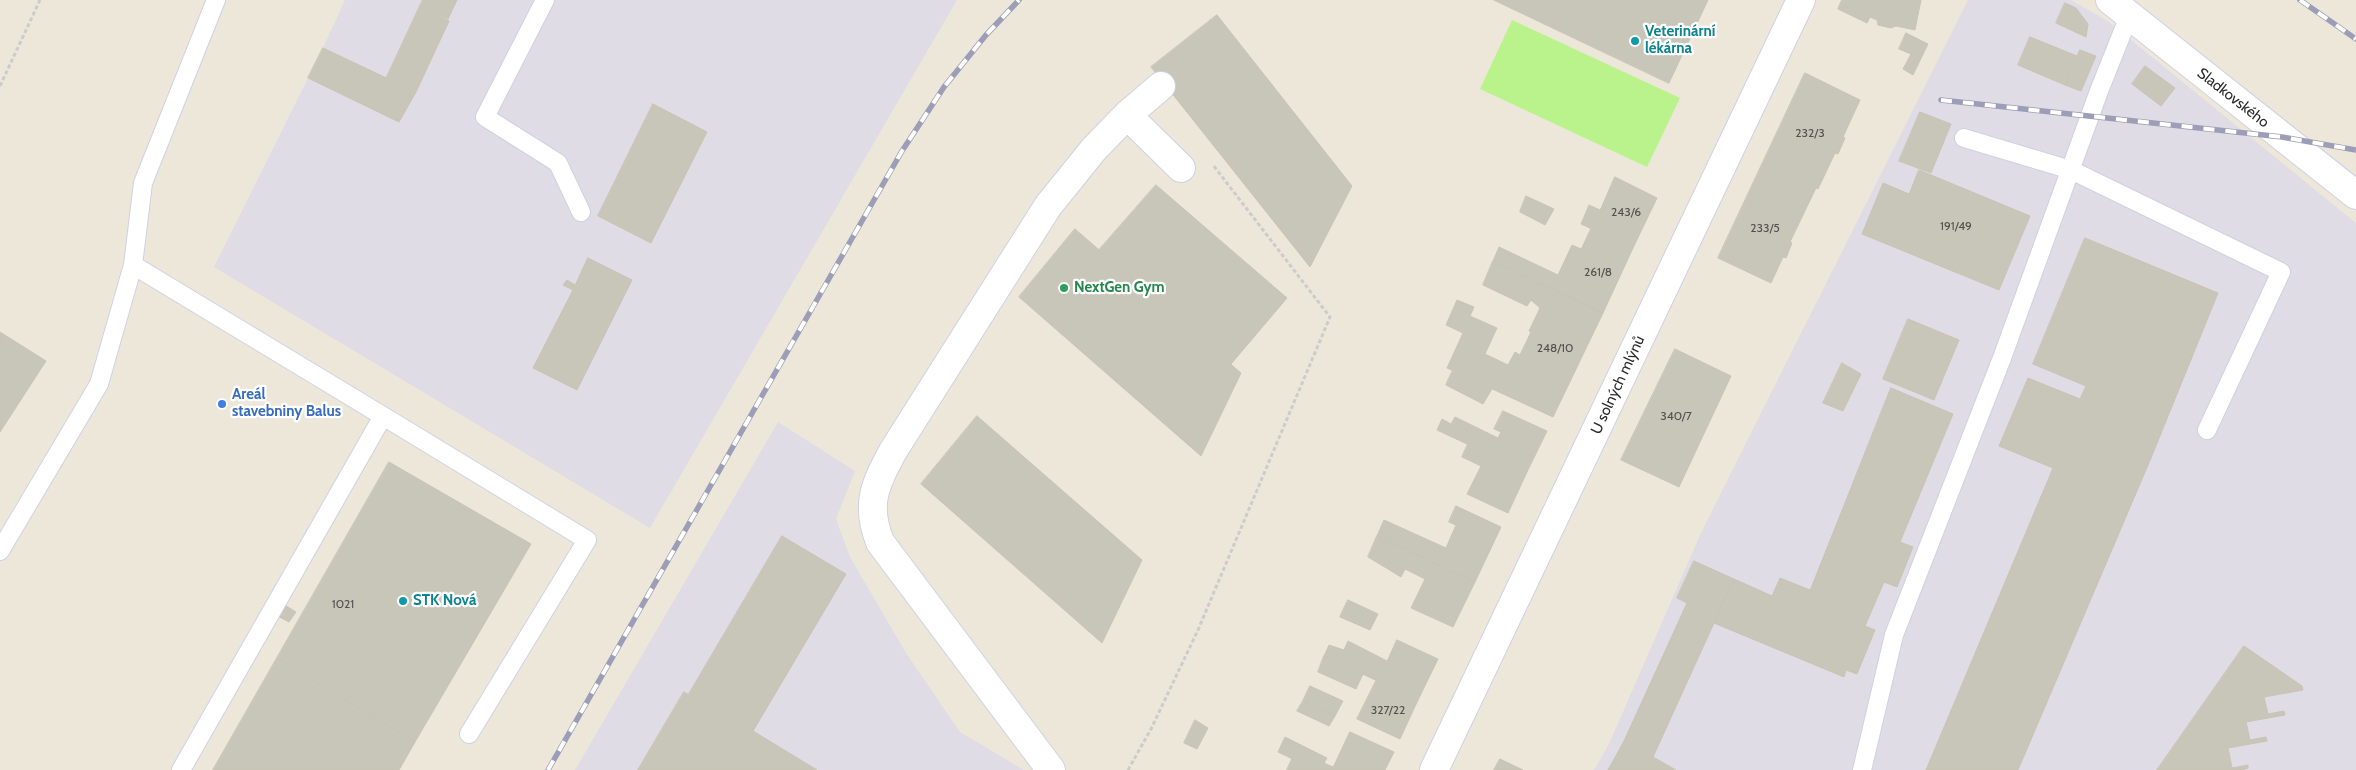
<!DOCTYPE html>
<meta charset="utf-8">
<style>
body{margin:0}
canvas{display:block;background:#ede7da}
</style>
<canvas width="2356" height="770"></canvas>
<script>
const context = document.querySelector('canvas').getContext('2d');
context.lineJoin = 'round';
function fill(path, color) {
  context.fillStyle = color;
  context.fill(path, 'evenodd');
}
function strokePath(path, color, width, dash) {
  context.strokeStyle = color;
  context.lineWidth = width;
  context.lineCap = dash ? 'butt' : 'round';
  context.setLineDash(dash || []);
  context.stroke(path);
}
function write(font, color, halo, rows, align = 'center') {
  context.font = font + ' Cabin,sans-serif';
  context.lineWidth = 4.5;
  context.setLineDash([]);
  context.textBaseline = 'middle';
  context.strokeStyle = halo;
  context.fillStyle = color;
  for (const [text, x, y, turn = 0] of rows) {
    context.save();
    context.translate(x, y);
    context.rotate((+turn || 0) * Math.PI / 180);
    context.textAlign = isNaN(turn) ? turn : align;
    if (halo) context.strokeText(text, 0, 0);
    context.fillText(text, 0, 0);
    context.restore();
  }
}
fill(new Path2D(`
 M345,0H957L650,528L214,267L323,48Z
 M1968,0H2071L2109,22L2356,223V770H1594L1609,744L1700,535Z
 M778,422L855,471L836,519L850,557L906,653L960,732L1024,770H575Z`), '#dfdce5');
fill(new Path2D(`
 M1512,20L1680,98L1647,167L1480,89Z`), '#baf28c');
const building = new Path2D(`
 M423,0H457L448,19L420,6Z
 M1494,0H1708L1669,83Z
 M1842,0H1921L1915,30L1896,26L1891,28L1878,25L1877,20L1870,17L1867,23L1838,9Z
 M2065,3L2076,8L2088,24L2086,37L2056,23Z
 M420,6L449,21L416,92L386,79Z
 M1217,15L1352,186L1310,267L1151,67Z
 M1906,33L1928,44L1913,75L1903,69L1911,54L1899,49Z
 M2030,37L2077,56L2065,85L2018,65Z
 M323,48L416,92L399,122L308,78Z
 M2080,50L2096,56L2081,91L2065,85Z
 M2145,66L2175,88L2161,106L2132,84Z
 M1805,73L1860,100L1843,137L1845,138L1838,154L1835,153L1818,189L1816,188L1790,242L1792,243L1786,258L1783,257L1771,283L1718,258Z
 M653,104L707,132L651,243L598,216Z
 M1920,112L1951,124L1931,173L1899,161Z
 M1919,170L2030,216L1999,290L1862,234L1883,183L1909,194Z
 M1615,177L1657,198L1633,248L1581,224L1589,205L1600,210Z
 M1156,185L1287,298L1231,364L1099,250Z
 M1526,196L1554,209L1545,225L1520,212Z
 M1075,229L1241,373L1201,456L1019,297Z
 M1591,229L1633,248L1603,313L1493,261L1499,247L1558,275L1572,245L1581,249Z
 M2085,238L2218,293L2151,458L2018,770H1926L2053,468L1999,446L2028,378L2080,399L2086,386L2033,364Z
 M588,258L632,280L577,390L533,368L573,290L563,285L567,280L575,285Z
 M1493,261L1603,313L1553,417L1447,368L1463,333L1446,325L1457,300L1474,307L1470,316L1497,328L1485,354L1508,365L1515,352L1520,355L1531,332L1529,331L1540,308L1531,300L1527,306L1483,285Z
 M1908,319L1959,340L1934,400L1883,379Z
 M0,332L46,361L0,432Z
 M1675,349L1731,376L1679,487L1621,460Z
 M1842,363L1861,374L1843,411L1823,403Z
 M1453,370L1492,389L1483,404L1446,385Z
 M1891,388L1953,414L1900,542L1913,547L1897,587L1884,582L1865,626L1875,630L1857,674L1846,670L1844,677L1714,623L1734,579L1772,596L1780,578L1810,590Z
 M1503,411L1547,431L1527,472L1437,430L1442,419L1451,424L1455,417L1498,438L1501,432L1494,429Z
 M977,416L1142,560L1102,643L921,484Z
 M1468,444L1527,472L1508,513L1467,494L1481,466L1462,457Z
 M389,462L531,544L415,742L277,658Z
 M1456,506L1501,527L1475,582L1377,536L1384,520L1446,548L1456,525L1449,522Z
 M782,536L846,574L753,731L689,694Z
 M1377,536L1475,582L1453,627L1411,608L1425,579L1405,569L1401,577L1368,557Z
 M1694,561L1734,579L1653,757L1676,770H1608L1624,741L1687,603L1677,598Z
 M1348,600L1378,614L1370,630L1340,617Z
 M278,601L296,612L289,622L272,613Z
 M1397,640L1438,659L1418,700L1324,656L1329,645L1344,650L1348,641L1387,661Z
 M2244,646L2302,686L2303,690L2264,697L2268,714L2284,711L2285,715L2246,722L2250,740L2266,737L2267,741L2228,748L2232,768L2248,765V768L2243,770H2157Z
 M1324,656L1363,674L1356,689L1318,672Z
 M277,658L415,742L399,770H213Z
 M1376,681L1418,700L1400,739L1357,719Z
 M1310,686L1343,701L1335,716L1303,701Z
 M684,692L753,731L817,770H638Z
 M1303,701L1335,716L1329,726L1297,711Z
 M1195,720L1208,728L1197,749L1184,743Z
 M1350,732L1394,752L1385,770H1316L1278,752L1285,737L1327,758L1324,763L1333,767Z
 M1292,759L1316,770H1287Z
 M1500,759L1523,770H1494Z`);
fill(building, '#c8c5b9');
strokePath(building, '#c9c4b4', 1);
const service = new Path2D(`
 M545,0L485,117L558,163L581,212
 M1964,138L2071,170L2281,272L2207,430
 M133,265L383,416L181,770
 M383,416L587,540L469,734
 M0,551L99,384L133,265L143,183L216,0
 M1862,770L1894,635L2002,358L2099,91L2129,16`);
const minor = new Path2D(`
 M2110,0L2356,195
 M1127,115L1181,168
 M1051,770L880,542C865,504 875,485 893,451L1048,206L1094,149L1127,115L1161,86
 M1434,770L1801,0`);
strokePath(service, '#cfd1e4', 20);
strokePath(minor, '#cfd1e4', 30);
strokePath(new Path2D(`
 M0,86L40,0
 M1128,770L1151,729L1198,630L1330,317L1213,165`), '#ccc', 3, [4, 2.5]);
strokePath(service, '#fff', 18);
strokePath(minor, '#fff', 28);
const rail = new Path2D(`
 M2300,0L2356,39
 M1941,100L2282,137L2356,150
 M548,770L902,151L944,87L986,35L1019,0`);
strokePath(rail, '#9c9db6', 5.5);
strokePath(rail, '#fff', 4, [11]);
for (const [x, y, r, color] of [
 [1635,41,5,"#0f9aa8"],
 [1064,288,5,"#2e9e5b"],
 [222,404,5,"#3f7fe0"],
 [403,601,5,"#0f9aa8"]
]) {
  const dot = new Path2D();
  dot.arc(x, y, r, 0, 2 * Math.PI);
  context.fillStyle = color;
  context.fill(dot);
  strokePath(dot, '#fff', 2);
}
write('12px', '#52514e', null, [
 ["232/3",1810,133],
 ["243/6",1626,212],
 ["191/49",1956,226],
 ["233/5",1765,228],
 ["261/8",1598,272],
 ["248/10",1555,348],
 ["340/7",1676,416],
 ["1021",343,604],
 ["327/22",1388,710]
]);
write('bold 15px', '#0d838f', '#fff', [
 ["Veterinární",1645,32],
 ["lékárna",1645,49],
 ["STK Nová",413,601]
], 'left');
write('15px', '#2a2a2a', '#fff', [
 ["Sladkovského",2233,98,38],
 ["U solných mlýnů",1618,385,-65]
]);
write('bold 15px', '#27864d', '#fff', [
 ["NextGen Gym",1074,288]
], 'left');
write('bold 15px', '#366cbe', '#fff', [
 ["Areál",232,395],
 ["stavebniny Balus",232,412]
], 'left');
</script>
